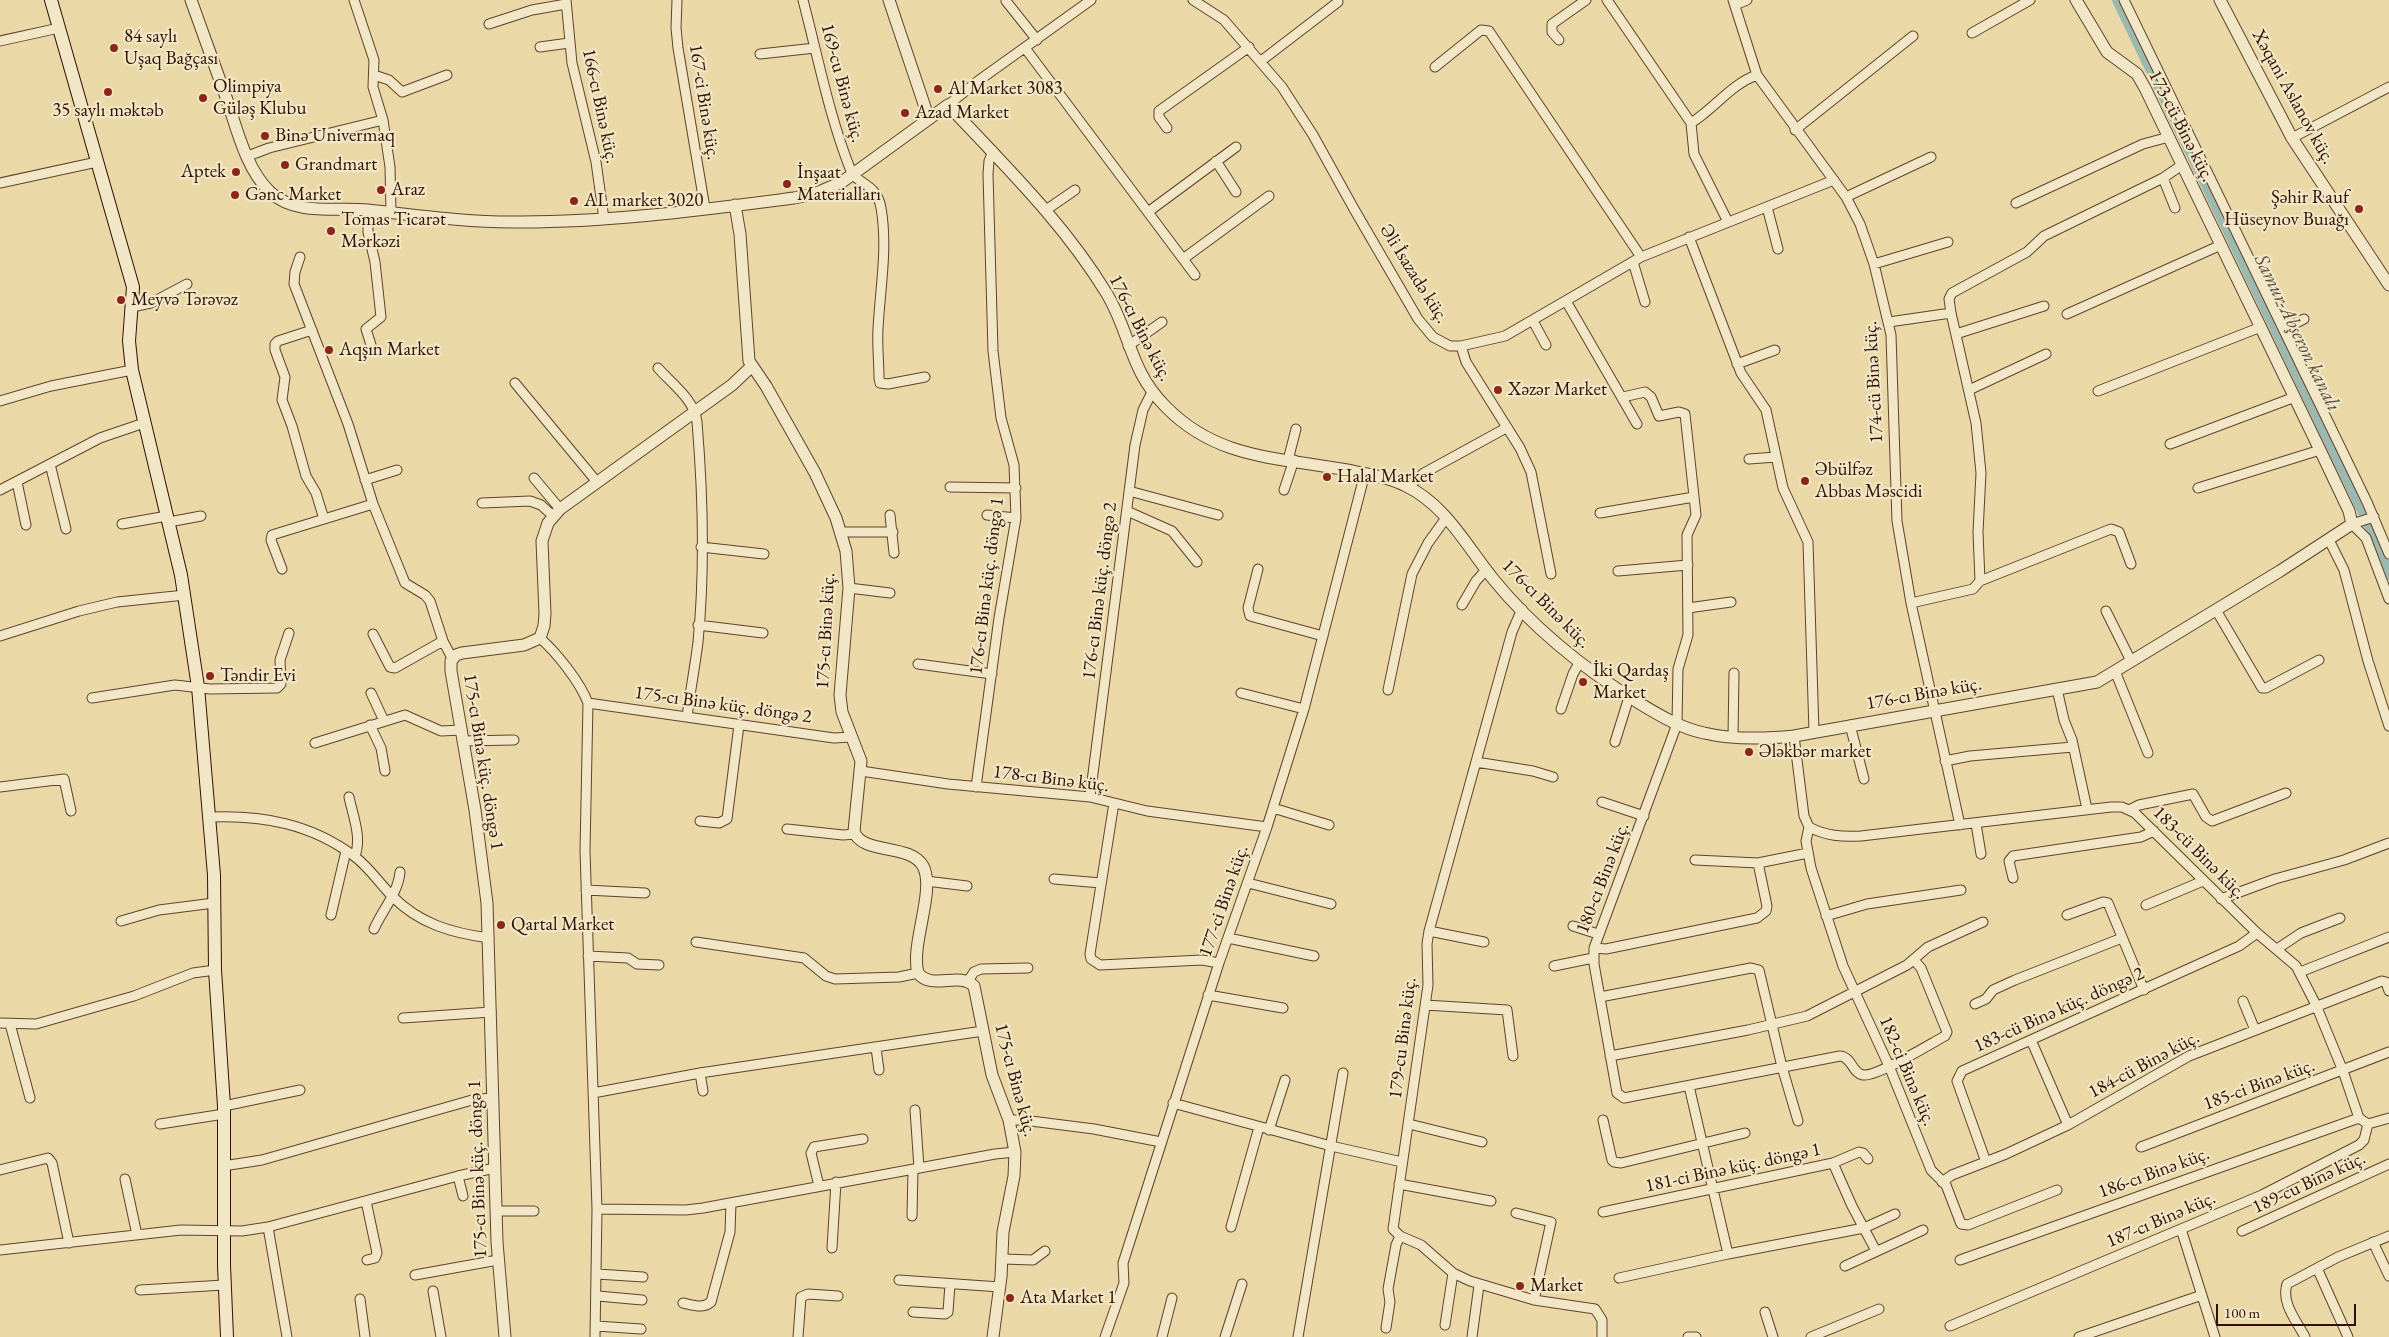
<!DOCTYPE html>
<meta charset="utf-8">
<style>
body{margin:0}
#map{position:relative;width:2389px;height:1337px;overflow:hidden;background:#ead9a6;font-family:"EB Garamond",serif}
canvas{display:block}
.scale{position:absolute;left:2216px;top:1304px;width:140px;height:22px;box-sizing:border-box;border:2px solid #311003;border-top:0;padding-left:6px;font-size:15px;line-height:18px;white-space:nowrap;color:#311003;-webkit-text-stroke:4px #f1e6c5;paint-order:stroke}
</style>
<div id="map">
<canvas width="2389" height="1337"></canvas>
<div class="scale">100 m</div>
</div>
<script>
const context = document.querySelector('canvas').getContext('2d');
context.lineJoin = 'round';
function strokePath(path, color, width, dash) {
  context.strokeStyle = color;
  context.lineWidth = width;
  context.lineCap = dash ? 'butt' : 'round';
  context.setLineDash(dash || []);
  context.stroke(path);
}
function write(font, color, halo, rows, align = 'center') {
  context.font = font + ' "EB Garamond",serif';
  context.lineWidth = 4.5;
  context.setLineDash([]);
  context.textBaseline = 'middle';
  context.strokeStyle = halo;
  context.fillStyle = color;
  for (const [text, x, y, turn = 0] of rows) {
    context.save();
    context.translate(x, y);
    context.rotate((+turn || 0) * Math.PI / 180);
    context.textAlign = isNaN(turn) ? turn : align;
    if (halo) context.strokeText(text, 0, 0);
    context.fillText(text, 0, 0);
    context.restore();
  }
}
strokePath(new Path2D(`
 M2117,0L2378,544L2389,575`), '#9ab9b0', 10);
const minor = new Path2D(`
 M354,0L374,60L373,87L383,120L390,167L391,213
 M566,0L572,63L596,162L604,219
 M677,0L676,28L678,48L705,208
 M803,0C818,57 829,116 851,171C856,184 877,183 881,208C888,248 880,289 878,329C877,345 879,362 879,378L880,383L888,384L925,377
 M1193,0L1224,20L1282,87L1313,135L1354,209L1418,319L1433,337L1450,346H1461L1505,336L1641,257L1834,180
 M1607,0L1691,123L1694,154L1728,222
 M1733,0L1757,75L1846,197L1860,224L1874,264L1891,335L1897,521L1911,603L1960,825
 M2124,0L2367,502L2389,554
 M1006,1L1037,40
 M1735,5L1747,0
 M489,24L532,10L566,4
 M1972,33L2030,0
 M1559,40L1552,32V24L1586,0
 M0,41L59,28
 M540,47L569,43
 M1025,48L1195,275
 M760,54L815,48
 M1261,61L1338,2
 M1435,67L1481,30L1489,31L1641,257
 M374,75L389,80L402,92L447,75
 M948,105L978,81L1091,0
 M1691,123C1714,109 1731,84 1757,75
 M1167,128L1159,117V111L1249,47
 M1795,130L1913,36
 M2292,138L2389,87
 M248,156L269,148L383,120
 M1216,161L1236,192
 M2163,178L2175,208
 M0,183L97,162
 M1846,197L1931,157
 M2016,203L2143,144L2169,137
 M1767,207L1778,249
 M368,210V232L375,262L381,317L366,329L371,345
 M1046,210L1075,190
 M1148,212L1236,147
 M1689,237L1741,373L1766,410L1783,488L1808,542L1814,732
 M300,257L295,272L294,284L348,424L373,504L405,583L425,595L430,601L443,641L452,658
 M1183,259L1269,196
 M1633,262L1645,302
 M1874,264L1948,242
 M1566,301L1637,424
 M132,307L151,303L187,284
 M2067,314L2221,245
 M1533,321L1546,345
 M1889,322L1951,313
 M2284,329L2304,319
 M312,330L278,341L275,344V350L285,377L282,400L292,426L306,476L316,493L324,519
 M1956,334L2044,306
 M1128,346L1162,322
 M1461,346L1466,362L1520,448L1531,472L1551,574
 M1737,364L1775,350
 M658,368C671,383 695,400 697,422C703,494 705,570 698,642C695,667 690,692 687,717
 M515,383L597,482
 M1969,390L2046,354
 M2098,391L2261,327
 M1623,397L1645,392L1651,397L1659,416L1679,412L1685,414L1696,515L1687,535L1688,635L1678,669L1677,724L1594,948V964L1617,1093L1624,1098L1840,1056C1852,1057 1852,1073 1863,1075C1877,1077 1930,1044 1945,1036L1947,1032L1921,968L1914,960
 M0,401L51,386L132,370
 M2170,444L2295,397
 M1749,459L1776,457
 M1288,460L1296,429
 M50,464L66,529
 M534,478L560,509
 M365,480L397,470
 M17,482L26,525
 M950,487L1016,488
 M1408,487L1424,473L1506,428
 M2198,488L2320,450
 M0,490L100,438L144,423
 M1284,490L1294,460
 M1129,491L1218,515
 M482,503L530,501L541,505L553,516
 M1127,511L1172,531L1197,562
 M1600,513L1694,497
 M890,515L894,553
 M987,515L1016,518
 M169,522L201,516
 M122,524L167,516
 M2352,524L2366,538L2389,599
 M2352,524L2374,517
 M841,532H893
 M2329,540L2344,570L2368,661L2389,726
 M701,547L764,554
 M282,569L271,540L272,535L373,504
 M1258,569L1248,608L1250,616L1323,636
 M1618,571L1688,565
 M1980,581L2111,529L2119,532L2131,564
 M849,588L890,593
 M1911,603L1973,589L1980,581L1978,532L1981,473L1976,423L1951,313L1949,299L1952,293L2027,252L2044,236L2163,178L2182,165
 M1462,605L1476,581L1486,570
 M1688,608L1731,602
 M1522,609L1512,632L1429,931L1427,944L1428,985L1393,1229L1400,1236L1421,1245L1453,1273L1470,1281L1534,1300L1595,1309L1602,1320V1337
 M2216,610L2262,688H2266L2319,660
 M2106,611L2131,661
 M698,625L763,633
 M373,634L390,667L395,668L443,641
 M0,636L79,611L117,602L185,595
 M540,638C557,653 580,682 588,703L585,851L597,1209L595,1337
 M918,664L992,674
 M2115,671L2148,753
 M2057,689L2064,720L2072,740L2087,809
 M1388,690L1412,574L1428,543L1446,518
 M371,693L384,721
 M1241,693L1304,709
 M92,698L175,685L210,689L277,688L281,684L280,660L289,633
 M588,703L834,738L852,737
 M1561,709L1573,674L1579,663
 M370,725L381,748L385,771
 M1850,725L1864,779
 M1794,736L1804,816L1809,827C1826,836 1842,837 1861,836L2111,807H2122L2135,813L2257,933L2296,966L2316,1005L2343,1071L2359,1118L2368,1124L2389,1118
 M1733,737L1734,673
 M463,741L514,740
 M1615,742L1629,697
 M315,743L405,715L441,731L462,730
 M1945,761L1970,756L2073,747
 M1476,762L1533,771L1553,777
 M861,771L948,784L1090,797L1147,811L1267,827
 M0,787L64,779L71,811
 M976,787L999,618L1016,518L1014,465L1001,418L993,351L988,174L989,161L993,151
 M349,797C353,816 362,838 355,856
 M1090,797L1135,445L1143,410L1152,392
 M1602,802L1644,816
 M1114,803L1090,954L1091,959L1100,965L1202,960L1219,963
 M1273,808L1329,825
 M2129,810L2139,805L2193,794L2206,817L2212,821L2286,793
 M211,817C263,815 311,824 354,856C369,867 380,884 393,897C420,924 452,933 489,938
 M700,821L719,823L727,819L739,725
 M1976,824L1981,854
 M1809,827L1806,841L1811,868L1843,966L1889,1066L1931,1170L1946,1185L1961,1224L1968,1225L2057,1190
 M787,829L843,835L855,834
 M1695,860L1758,863
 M2013,878L2009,861L2013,856L2141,837L2154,831
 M1054,879L1101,883
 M926,881L967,886
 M1248,883L1331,904
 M586,890L645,893
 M2221,899L2275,879L2344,860L2389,843
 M2146,905L2203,881
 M331,915L346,851
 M2067,915L2103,902L2108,903L2144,990
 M1826,916L1867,904L1961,890
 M121,921L159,910L214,903
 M1573,926L1598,934
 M374,929C383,909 398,893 400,872
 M1429,931L1484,942
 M1228,938L1314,956
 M696,942L804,958L826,976L835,979L899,977L918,973
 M1594,948L1606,949L1757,918L1766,911L1767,906L1758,863L1808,853
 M2277,949L2301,933L2340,918
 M588,956L628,958L637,964L659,965
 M1554,966L1593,958
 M2300,972L2389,937
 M968,981L974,972L981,969L1028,968
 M1208,995L1283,1008
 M1600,997L1751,968L1759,970L1782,1067L1798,1121
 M2243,1001L2255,1030
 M1975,1004L1986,999L1993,990L2015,980L2122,938
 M1425,1005L1507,1010L1513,1056
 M403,1018L491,1012
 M0,1023L36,1024L134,996L193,973L215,970
 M10,1024L30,1098
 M2031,1040L2068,1125
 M876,1048L879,1070
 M1610,1056L1748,1030L1807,1016L1907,965L1928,947L1983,922
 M700,1073L703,1091
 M1689,1086L1728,1254
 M593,1093L700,1073L983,1031
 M1173,1103L1331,1146L1402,1162
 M224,1106L300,1090
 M915,1110L919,1168
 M1009,1120H1023L1094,1129L1161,1142
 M1603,1120L1612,1160L1614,1162L1621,1163L1745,1133
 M160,1124L224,1114
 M1409,1124L1482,1142
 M1269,1130L1285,1080
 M2141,1147L2389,1052
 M1986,1162L1957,1081L1962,1071L2239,946L2257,933
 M1833,1163L1859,1152L1863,1153L1868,1159
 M223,1166L262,1160L472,1100L492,1098
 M0,1170L48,1158L52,1163L69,1243
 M458,1176L463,1196
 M125,1179L137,1235
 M1942,1182L1952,1175L2006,1154L2068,1125L2189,1056L2382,981L2386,982L2389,991
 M1399,1184L1491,1201
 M819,1186L811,1153L814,1147L863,1139
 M366,1201L377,1253L375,1258L367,1260
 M597,1209L686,1210L703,1208L995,1154L1015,1152
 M497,1211H534
 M1603,1212L1833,1163L1852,1206L1876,1251
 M1516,1213L1551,1222L1534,1300
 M912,1216L913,1170
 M268,1227L287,1337
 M1231,1227L1259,1127
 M2181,1229L2215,1337
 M2242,1231L2389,1164
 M2373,1242L2389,1276
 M832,1248L836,1182
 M0,1250L181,1230L242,1231L268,1227L458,1176L495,1168
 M1003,1259L1033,1260L1045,1251
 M1960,1260L2359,1118
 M1845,1266L1923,1230
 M2317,1268L2348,1337
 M597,1274L643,1277
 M415,1275L498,1260
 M1619,1278L1728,1254L1864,1228L1895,1214
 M899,1280L1000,1287
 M140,1290L224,1285
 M433,1291L441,1337
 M598,1296L642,1300
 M360,1299L365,1337
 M683,1303C693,1305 703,1309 711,1302L730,1232L731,1203
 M913,1312L945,1314L948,1312L950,1284
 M1765,1312L1773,1337
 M1445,1325L1453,1273
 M596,1326L641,1329
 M1950,1326L2262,1195L2359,1145L2364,1140L2368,1124
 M1386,1328L1390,1302L1388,1289L1396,1245L1400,1236
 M798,1337L801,1297L808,1294L838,1296
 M1105,1337L1124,1283L1123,1263L1219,963L1267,827L1304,709L1365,473
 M1162,1337L1172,1298
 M1225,1337L1242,1284
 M1298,1337L1343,1073
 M1472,1337L1479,1285
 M1688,1337H1696
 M1811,1337L1879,1309
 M2079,1337L2202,1295
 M2305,1337C2296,1320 2281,1303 2287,1284L2338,1257L2389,1236`);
const tertiary = new Path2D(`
 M191,0C203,33 215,67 227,100C237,129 246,169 270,192C296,216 336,207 368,210C416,215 463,222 512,222C606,223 701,210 794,198L814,194L842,182L948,105C1004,165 1064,223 1107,294C1131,334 1129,370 1166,407C1218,460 1279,457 1347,470C1367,474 1388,477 1406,486C1446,505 1467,547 1494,580C1534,629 1584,669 1639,703C1659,715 1680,728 1704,733C1734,740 1764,739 1794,736L2097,682L2280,571L2352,524L2349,511L2320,450L2145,88L2137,74L2107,52L2076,0
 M889,0L929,119
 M2220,0L2292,138L2389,285
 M735,205L740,234L749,361L766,386L815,473L836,518L846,551L849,588L840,695L842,712L861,761L854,831C861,855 910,843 923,866C936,890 910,945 918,973C932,991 959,971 974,986L992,1075L1009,1120L1015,1152L1014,1176L1003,1232L1001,1277L993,1337
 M505,1337L497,1242L487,903L475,810L451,671V661L456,655L462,653L524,645L540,638L544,626L545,614L542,541L548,523L560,509L732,385L751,367`);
const secondary = new Path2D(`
 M51,0L133,287L129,341L132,370L181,575L198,687L214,875L215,970L224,1106V1265L227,1337`);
strokePath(minor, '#5f422c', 11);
strokePath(tertiary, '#5f422c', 13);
strokePath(secondary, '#311003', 14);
strokePath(minor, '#f1e6c5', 9);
strokePath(tertiary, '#f1e6c5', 11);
strokePath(secondary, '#f1e6c5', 12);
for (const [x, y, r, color] of [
 [114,48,5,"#8f2418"],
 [938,89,5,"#8f2418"],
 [108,92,5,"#8f2418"],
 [203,98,5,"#8f2418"],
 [905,113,5,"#8f2418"],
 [265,136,5,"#8f2418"],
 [285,165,5,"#8f2418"],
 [236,172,5,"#8f2418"],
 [787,184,5,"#8f2418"],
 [381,190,5,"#8f2418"],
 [235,195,5,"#8f2418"],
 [574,201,5,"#8f2418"],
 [2359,209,5,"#8f2418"],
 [331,231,5,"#8f2418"],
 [121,300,5,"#8f2418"],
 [329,350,5,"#8f2418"],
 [1498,390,5,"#8f2418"],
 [1327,477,5,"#8f2418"],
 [1805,481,5,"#8f2418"],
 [210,676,5,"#8f2418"],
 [1583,682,5,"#8f2418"],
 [1749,752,5,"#8f2418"],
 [501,925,5,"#8f2418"],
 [1520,1286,5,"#8f2418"],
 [1010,1298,5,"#8f2418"]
]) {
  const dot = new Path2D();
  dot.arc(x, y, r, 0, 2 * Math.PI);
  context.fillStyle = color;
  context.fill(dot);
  strokePath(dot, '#f1e6c5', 2);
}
write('19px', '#311003', '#f1e6c5', [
 ["84 saylı",124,37],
 ["Uşaq Bağçası",124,59],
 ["Olimpiya",213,87],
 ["Güləş Klubu",213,109],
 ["Al Market 3083",948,89],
 ["35 saylı məktəb",108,111,"center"],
 ["Azad Market",915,113],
 ["Binə Univermaq",275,136],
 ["Grandmart",295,165],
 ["Aptek",226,172,"right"],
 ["İnşaat",797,173],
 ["Materialları",797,195],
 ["Araz",391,190],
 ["Gənc Market",245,195],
 ["Şəhir Rauf",2349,198,"right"],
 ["Hüseynov Buıağı",2349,220,"right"],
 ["AL market 3020",584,201],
 ["Tomas Ticarət",341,220],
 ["Mərkəzi",341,242],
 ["Meyvə Tərəvəz",131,300],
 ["Aqşın Market",339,350],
 ["Xəzər Market",1508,390],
 ["Əbülfəz",1815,470],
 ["Abbas Məscidi",1815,492],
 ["Halal Market",1337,477],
 ["İki Qardaş",1593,671],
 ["Market",1593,693],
 ["Təndir Evi",220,676],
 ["Ələkbər market",1759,752],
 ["Qartal Market",511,925],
 ["Market",1530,1286],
 ["Ata Market 1",1020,1298]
], 'left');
write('19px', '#311003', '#f1e6c5', [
 ["169-cu Binə küç.",842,83,75],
 ["Xəqani Aslanov küç.",2293,97,61],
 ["167-ci Binə küç.",704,102,81],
 ["166-cı Binə küç.",600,106,78],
 ["173-cü Binə küç.",2181,126,63],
 ["Əli İsazadə küç.",1414,274,58],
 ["176-cı Binə küç.",1140,328,63],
 ["174-cü Binə küç.",1874,382,-93],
 ["176-cı Binə küç. döngə 1",987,586,-83],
 ["176-cı Binə küç. döngə 2",1100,591,-83],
 ["176-cı Binə küç.",1546,604,45],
 ["175-cı Binə küç.",826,631,-87],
 ["176-cı Binə küç.",1924,694,-10],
 ["175-cı Binə küç. döngə 2",723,705,8],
 ["175-cı Binə küç. döngə 1",483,762,81],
 ["178-cı Binə küç.",1051,779,7],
 ["183-cü Binə küç.",2199,853,45],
 ["180-cı Binə küç.",1603,878,-69],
 ["177-ci Binə küç.",1224,901,-71],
 ["183-cü Binə küç. döngə 2",2059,1010,-24],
 ["179-cu Binə küç.",1403,1038,-83],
 ["184-cü Binə küç.",2144,1065,-28],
 ["182-ci Binə küç.",1907,1071,67],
 ["175-cı Binə küç.",1015,1080,75],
 ["185-ci Binə küç.",2259,1085,-20],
 ["181-ci Binə küç. döngə 1",1733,1168,-12],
 ["175-cı Binə küç. döngə 1",478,1169,-92],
 ["186-cı Binə küç.",2154,1173,-20],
 ["189-cu Binə küç.",2309,1183,-25],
 ["187-cı Binə küç.",2161,1220,-23]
]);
write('italic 20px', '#564b40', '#f1e6c5', [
 ["Samur-Abşeron kanalı",2297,333,64]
]);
</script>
